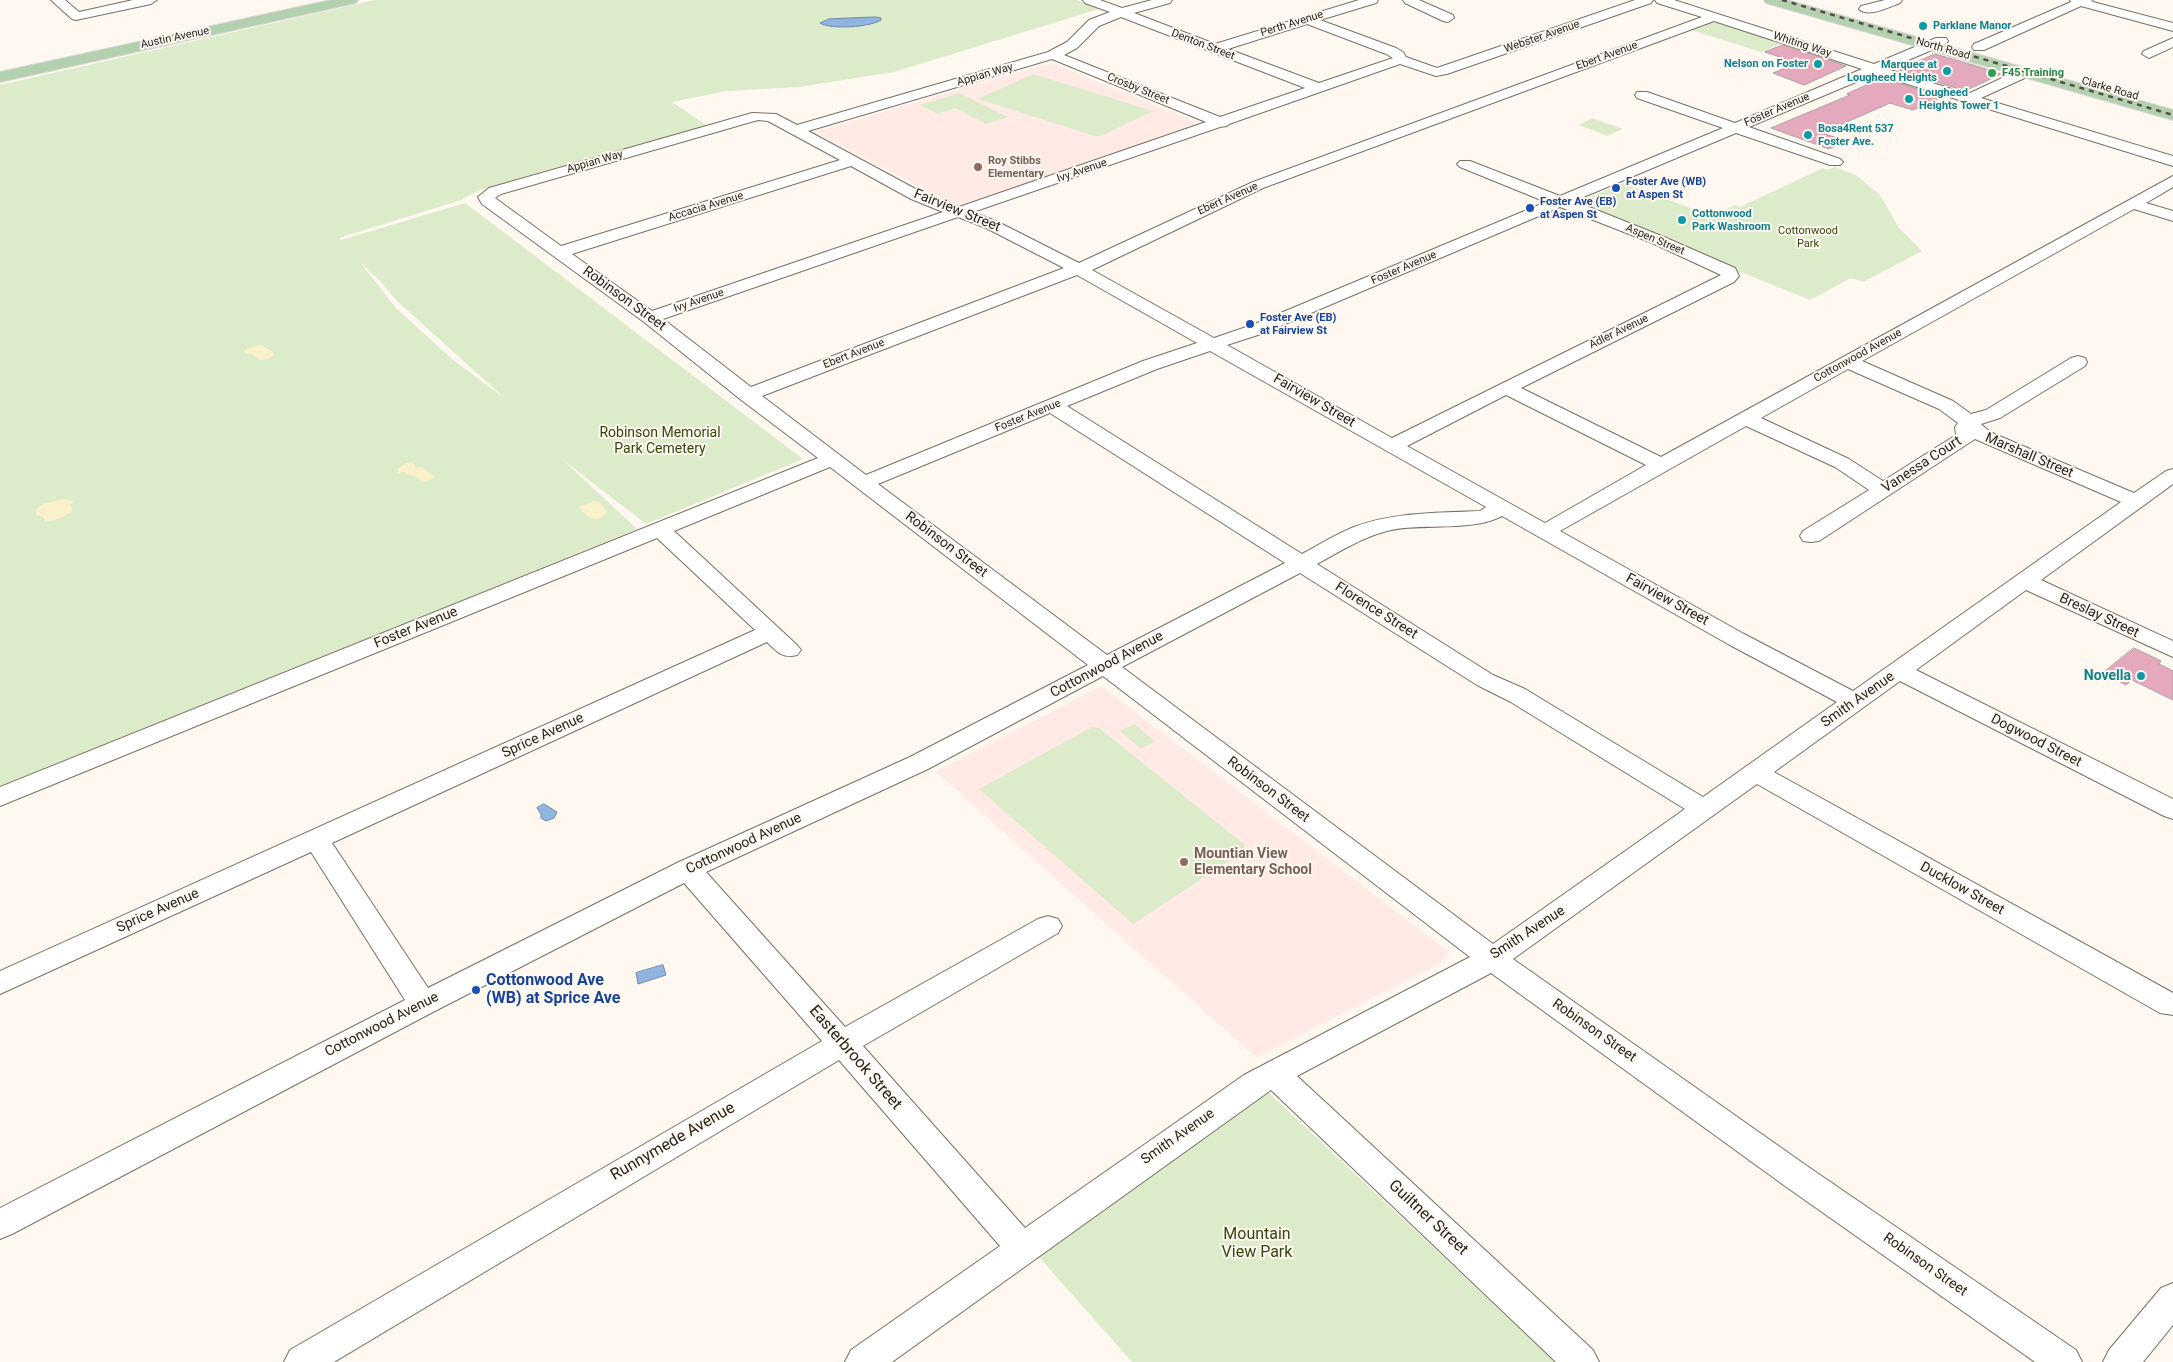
<!DOCTYPE html>
<style>
body{margin:0}
canvas{display:block;background:#fef8f0}
</style>
<canvas width="2173" height="1362"></canvas>
<script>
const context = document.querySelector('canvas').getContext('2d');
context.lineJoin = 'round';
function fill(path, color) {
  context.fillStyle = color;
  context.fill(path, 'evenodd');
}
function strokePath(path, color, width, dash) {
  context.strokeStyle = color;
  context.lineWidth = width;
  context.lineCap = dash ? 'butt' : 'round';
  context.setLineDash(dash || []);
  context.stroke(path);
}
function write(font, color, halo, rows, align = 'center') {
  context.font = font + ' Roboto,sans-serif';
  context.lineWidth = 4;
  context.setLineDash([]);
  context.textBaseline = 'middle';
  context.strokeStyle = halo;
  context.fillStyle = color;
  for (const [text, x, y, turn = 0] of rows) {
    context.save();
    context.translate(x, y);
    context.rotate((+turn || 0) * Math.PI / 180);
    context.textAlign = isNaN(turn) ? turn : align;
    if (halo) context.strokeText(text, 0, 0);
    context.fillText(text, 0, 0);
    context.restore();
  }
}
fill(new Path2D(`
 M1054,64L1202,124L963,205L949,202L815,132L1043,65Z
 M1101,686L1449,952L1443,962L1256,1057L936,772Z`), '#ffeae5');
fill(new Path2D(`
 M375,0H1077L1099,9L894,72L799,87L727,91L672,102L708,126L566,166H560L477,191L461,200L339,238L341,240L465,203L803,459L646,524L563,460L637,529L0,788V85ZM360,262L383,284L397,301L507,400L453,360L395,307Z
 M1712,22L1722,23L1784,42L1761,52L1691,30Z
 M1033,74L1153,111L1101,136H1095L978,99Z
 M959,93L1008,117L986,124L955,108L938,114L920,105Z
 M1592,118L1623,129L1607,136L1579,125Z
 M1835,167L1856,175L1880,195L1899,228L1922,251L1863,282L1851,278L1810,300L1741,272H1737L1580,204L1578,202L1580,199L1588,198L1623,183L1712,216L1735,205L1740,207L1823,168L1827,170Z
 M1134,724L1155,741L1141,749L1120,731Z
 M1092,727L1099,728L1245,845L1244,851L1133,924L979,789Z
 M1268,1092L1555,1362H1132L1038,1256Z`), '#dcebc9');
fill(new Path2D(`
 M261,345L273,352L274,355L269,359L259,360L254,355L244,352L247,348Z
 M413,462L416,468L422,467L435,477L425,482L404,472L398,473V469L406,463Z
 M63,499L74,501L70,505L72,507V512L58,519L45,522L43,517L37,515L35,510L43,504Z
 M594,501L600,502L607,512C598,525 585,517 579,507Z`), '#faf0ca');
const water = new Path2D(`
 M876,17L881,18V20C871,27 831,30 820,23L829,19Z
 M544,804L557,812L554,818L546,821L541,818V814L537,808Z
 M663,965L666,975L638,984L636,973Z`);
fill(water, '#91b5e1');
strokePath(water, '#7189a6', 1);
const building = new Path2D(`
 M1783,45L1814,55L1846,66L1804,85L1773,73L1797,63L1765,52Z
 M1935,54L1973,65L2001,74L1967,90L1959,89L1899,70Z
 M1882,78L1943,97L1913,110L1890,103L1822,133L1846,141L1829,149L1771,128L1850,95L1847,94Z
 M2134,648L2161,661L2159,664L2173,671V700L2132,680L2126,685L2103,673Z`);
fill(building, '#e5a9bd');
strokePath(building, '#af9fa4', 1);
const minor = new Path2D(`
 M51,0H65L79,12L133,0H157L151,4L76,20L72,19Z
 M1083,0H1100L1122,8L1152,0H1172L1170,3L1134,13L1215,44L1359,0H1378L1376,3L1320,20L1396,48L1403,52L1406,57L1437,68L1635,0H1653L1651,3L1447,74L1436,76L1400,64L1229,124L1227,126L1220,127L973,212L998,222L1079,263L1253,182L1702,17L1657,3L1655,0H1674L1874,64L1936,38H1946L1948,41L1946,44L1887,69L1968,94L2019,70H2029L2031,73L2029,76L1981,98L2173,156V166L1875,74L1749,127L1840,159L1843,162L1840,165H1830L1736,133L1574,201L1664,237L1735,268L1739,276L1734,282L1521,388L1661,457L2173,176V187L2146,203L2173,211V221L2134,209L1862,361L1953,401L1971,414L1986,410L2071,358L2078,356L2085,358L2087,362L2085,366L2000,418L1981,424L1990,432L2134,493L2166,471L2173,469V484L2041,580L2173,641V657L2026,590L1916,670L2173,799V819L2164,816L1900,681L1774,772L2173,993V1015L2160,1013L1757,784L1513,959L1807,1166L2076,1350L2082,1362H2035L1785,1186L1491,973L1297,1076L1593,1350L1599,1362H1556L1271,1090L892,1362H845L851,1350L1000,1246L839,1060L334,1362H284L290,1350L822,1041L684,883L433,1012L12,1234L0,1239V1208L405,1000L311,852L0,994V971L755,630L657,538L0,806V787L818,458L740,399L644,322L482,204L478,197L489,188L752,113L776,114L797,125L1048,52L1067,42L1089,20L1110,12L1085,3ZM1121,17L1305,88L1220,117L1064,55L1077,48L1099,26ZM1714,21L1862,69L1735,123L1647,92H1637L1635,95L1637,98L1723,128L1560,196L1470,161H1460L1457,164L1460,167L1546,202L1252,325L1214,338L1092,270L1263,188ZM1307,24L1386,54L1393,58L1319,83L1228,49ZM1052,59L1206,122L959,207L923,193L808,131ZM758,120L768,121L840,160L561,246L495,198L501,194ZM851,166L911,199L943,212L652,311L572,254ZM1560,207L1652,243L1721,275L1392,438L1227,345L1264,333ZM958,217L986,228L1064,268L751,387L663,319ZM1077,275L1197,343L1143,361L866,475L762,396ZM1210,351L1486,507L1480,511C1438,513 1393,512 1354,527C1336,534 1319,545 1302,554L1067,406L1157,369ZM1848,369L1939,409L1958,423L1955,427L1956,435L1883,481L1849,459L1761,418ZM1506,395L1646,465L1545,523L1407,446ZM1050,413L1285,563L1107,655L878,484ZM1746,426L1835,467L1869,490L1803,531L1800,536L1803,541L1811,542L1819,541L1975,439L2121,502L1853,691L1744,634L1560,531ZM830,467L1088,665L910,757L679,862L428,988L332,843L767,642C777,652 783,659 797,655L801,650L797,645L674,531ZM1502,516L1728,644L1837,702L1703,797L1525,689L1493,675L1317,564C1341,551 1364,536 1391,530C1426,523 1471,532 1502,516ZM1300,573L1477,685L1509,701L1685,809L1493,944L1122,667ZM1103,676L1470,957L1244,1075L1025,1228L863,1046L1058,933L1062,926L1058,919L1048,916L1038,919L845,1027L706,872L928,769Z
 M1403,0H1419L1453,15L1454,18L1448,22L1443,21L1405,3Z
 M1885,0H1902L1900,3C1889,7 1868,18 1859,9L1861,6Z
 M2070,0H2091L2093,2L2173,23V31L2081,6L1984,50H1974L1972,47L1974,44L2071,2Z
 M2173,38V47L2149,58L2142,54L2144,51Z
 M2173,1283V1325L2143,1362H2103L2109,1350L2161,1288Z`);
const major = new Path2D(`
 M331,0H358L356,3L351,4L0,82V72Z
 M1764,0H1787L2173,110V120L1766,3Z`);
strokePath(minor, '#797064', 2);
strokePath(major, '#d8d7d6', 2);
fill(minor, '#fff');
fill(major, '#b3d0af');
strokePath(new Path2D(`
 M1782,0L2173,115`), '#534f49', 2.5, [5, 5]);
for (const [x, y, r, color] of [
 [1923,26,5,"#0f9aa8"],
 [1818,64,5,"#0f9aa8"],
 [1947,71,5,"#0f9aa8"],
 [1992,73,5,"#2e9e5b"],
 [1909,99,5,"#0f9aa8"],
 [1808,135,5,"#0f9aa8"],
 [978,167,5,"#8d6e63"],
 [1616,188,5,"#1a4fb4"],
 [1530,208,5,"#1a4fb4"],
 [1682,220,5,"#0f9aa8"],
 [1250,324,5,"#1a4fb4"],
 [2141,676,5,"#0f9aa8"],
 [1184,862,5,"#8d6e63"],
 [476,990,5,"#1a4fb4"]
]) {
  const dot = new Path2D();
  dot.arc(x, y, r, 0, 2 * Math.PI);
  context.fillStyle = color;
  context.fill(dot);
  strokePath(dot, '#fef8f0', 2);
}
write('11px', '#27231e', '#fef8f0', [
 ["Perth Avenue",1292,24,-17],
 ["Webster Avenue",1542,37,-19],
 ["Austin Avenue",175,38,-12],
 ["Denton Street",1203,45,21],
 ["Whiting Way",1802,45,18],
 ["North Road",1943,49,16],
 ["Ebert Avenue",1607,56,-20],
 ["Appian Way",985,75,-16],
 ["Crosby Street",1138,89,22],
 ["Clarke Road",2110,89,16],
 ["Foster Avenue",1777,110,-23],
 ["Appian Way",595,162,-16],
 ["Ivy Avenue",1082,171,-19],
 ["Ebert Avenue",1228,199,-24],
 ["Accacia Avenue",706,207,-17],
 ["Aspen Street",1655,240,23],
 ["Foster Avenue",1404,268,-23],
 ["Ivy Avenue",699,301,-19],
 ["Adler Avenue",1619,332,-26],
 ["Ebert Avenue",854,354,-21],
 ["Cottonwood Avenue",1858,356,-29],
 ["Foster Avenue",1028,416,-22]
]);
write('bold 11px', '#0d838f', '#fef8f0', [
 ["Parklane Manor",1933,26],
 ["Nelson on Foster",1808,64,"right"],
 ["Marquee at",1937,65,"right"],
 ["Lougheed Heights",1937,78,"right"],
 ["Lougheed",1919,93],
 ["Heights Tower 1",1919,106],
 ["Bosa4Rent 537",1818,129],
 ["Foster Ave.",1818,142],
 ["Cottonwood",1692,214],
 ["Park Washroom",1692,227]
], 'left');
write('bold 11px', '#27864d', '#fef8f0', [
 ["F45 Training",2002,73]
], 'left');
write('bold 11px', '#785e54', '#fef8f0', [
 ["Roy Stibbs",988,161],
 ["Elementary",988,174]
], 'left');
write('bold 11px', '#164399', '#fef8f0', [
 ["Foster Ave (WB)",1626,182],
 ["at Aspen St",1626,195],
 ["Foster Ave (EB)",1540,202],
 ["at Aspen St",1540,215],
 ["Foster Ave (EB)",1260,318],
 ["at Fairview St",1260,331]
], 'left');
write('11px', '#33460e', '#fef8f0', [
 ["Cottonwood",1808,231],
 ["Park",1808,244]
]);
write('14px', '#27231e', '#fef8f0', [
 ["Fairview Street",957,211,22],
 ["Robinson Street",624,299,36],
 ["Fairview Street",1314,401,30],
 ["Marshall Street",2029,456,23],
 ["Vanessa Court",1922,465,-33],
 ["Robinson Street",946,545,37],
 ["Fairview Street",1667,600,29],
 ["Florence Street",1376,611,32],
 ["Breslay Street",2099,616,25],
 ["Foster Avenue",416,628,-22],
 ["Cottonwood Avenue",1107,665,-28],
 ["Smith Avenue",1858,700,-35],
 ["Sprice Avenue",543,736,-25],
 ["Dogwood Street",2036,741,27],
 ["Robinson Street",1268,790,37],
 ["Cottonwood Avenue",744,844,-25],
 ["Ducklow Street",1962,889,29],
 ["Sprice Avenue",158,911,-24],
 ["Smith Avenue",1528,933,-33],
 ["Cottonwood Avenue",382,1025,-27],
 ["Robinson Street",1594,1031,35],
 ["Smith Avenue",1178,1137,-35],
 ["Robinson Street",1925,1265,35]
]);
write('14px', '#33460e', '#fef8f0', [
 ["Robinson Memorial",660,433],
 ["Park Cemetery",660,449]
]);
write('bold 14px', '#0d838f', '#fef8f0', [
 ["Novella",2131,676]
], 'right');
write('bold 14px', '#785e54', '#fef8f0', [
 ["Mountian View",1194,854],
 ["Elementary School",1194,870]
], 'left');
write('bold 16px', '#164399', '#fef8f0', [
 ["Cottonwood Ave",486,981],
 ["(WB) at Sprice Ave",486,999]
], 'left');
write('16px', '#27231e', '#fef8f0', [
 ["Easterbrook Street",855,1058,49],
 ["Runnymede Avenue",673,1142,-30],
 ["Guiltner Street",1428,1218,43]
]);
write('16px', '#33460e', '#fef8f0', [
 ["Mountain",1257,1235],
 ["View Park",1257,1253]
]);
</script>
